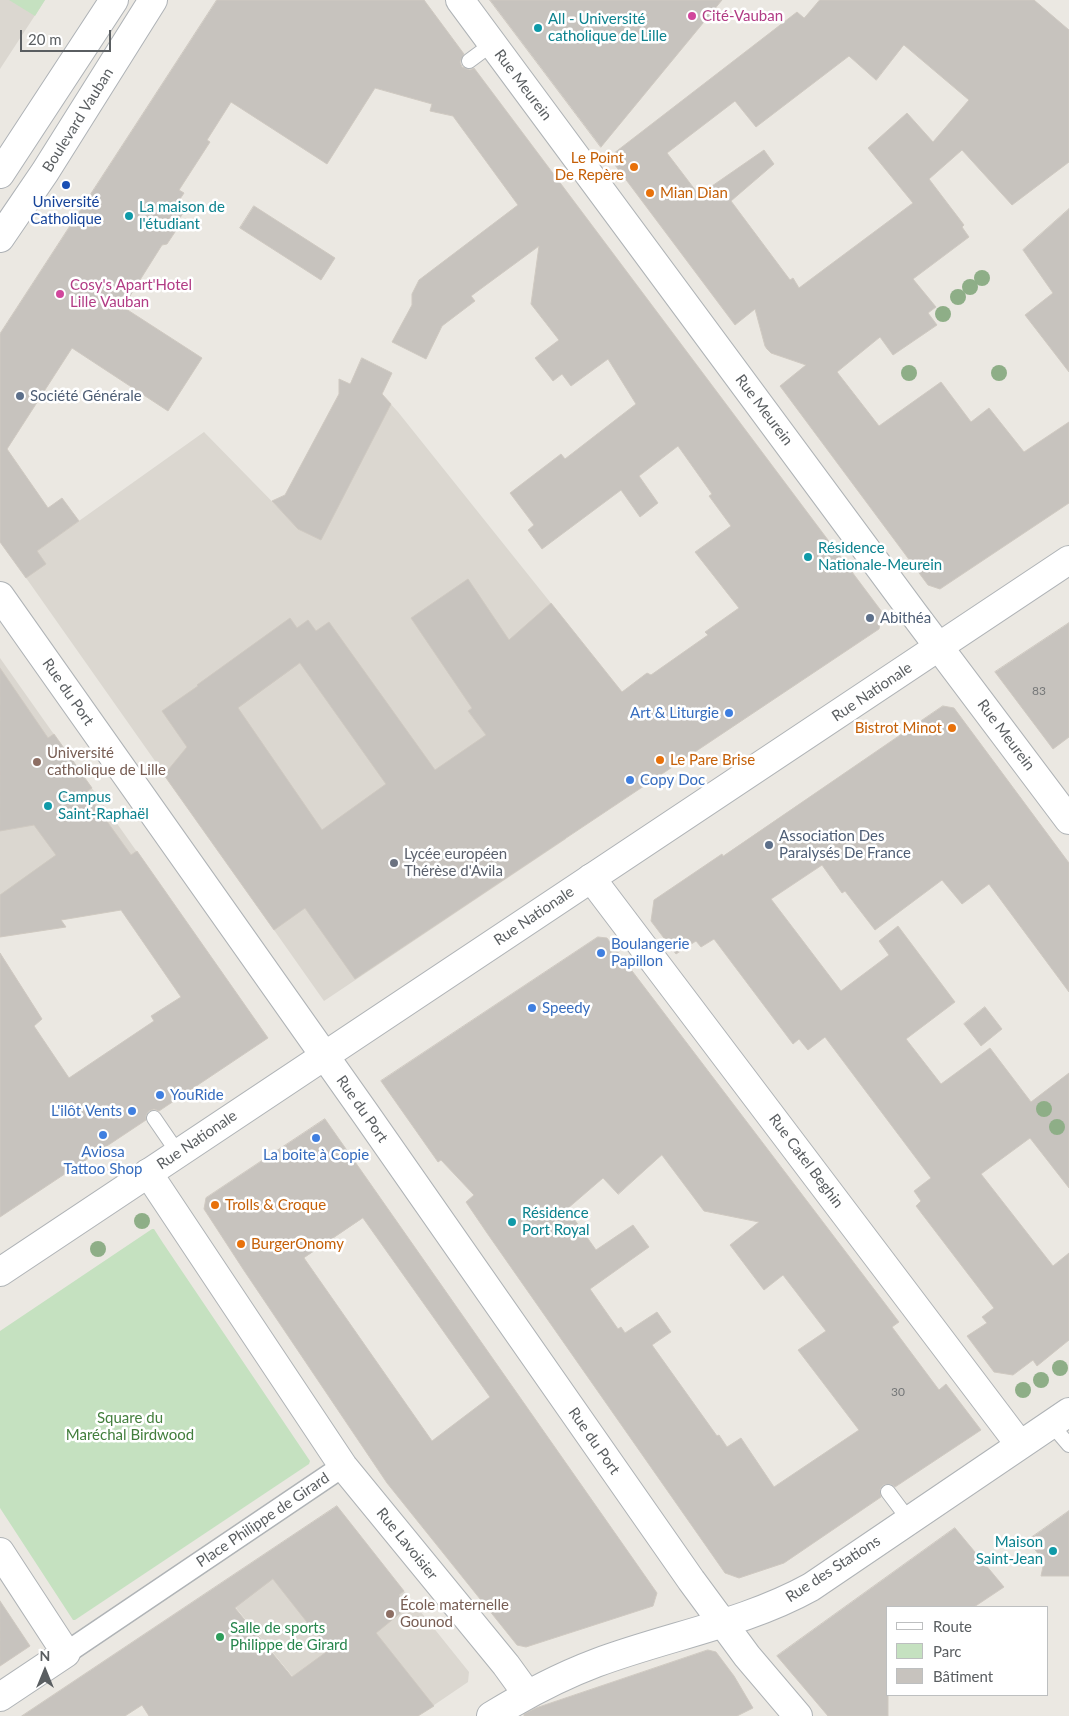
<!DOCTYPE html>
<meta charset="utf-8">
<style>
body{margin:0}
#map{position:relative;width:1069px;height:1716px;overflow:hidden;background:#ebe8e2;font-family:Lato,sans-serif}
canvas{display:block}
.legend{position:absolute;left:886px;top:1606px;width:162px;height:90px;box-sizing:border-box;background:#fff;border:1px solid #bdbfc0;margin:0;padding:6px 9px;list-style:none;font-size:15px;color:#5a5e61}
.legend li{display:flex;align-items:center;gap:10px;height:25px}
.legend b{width:25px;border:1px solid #bdbfc0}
.north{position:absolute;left:20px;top:1646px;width:50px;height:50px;-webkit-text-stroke:4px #fff;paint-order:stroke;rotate:0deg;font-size:14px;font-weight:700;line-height:20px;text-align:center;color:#5a5e61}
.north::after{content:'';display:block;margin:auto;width:18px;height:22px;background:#5a5e61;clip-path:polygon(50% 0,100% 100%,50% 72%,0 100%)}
.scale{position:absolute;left:20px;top:30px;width:91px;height:22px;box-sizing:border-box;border:2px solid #5a5e61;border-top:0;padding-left:6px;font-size:15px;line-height:18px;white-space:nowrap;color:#5a5e61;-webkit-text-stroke:4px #fff;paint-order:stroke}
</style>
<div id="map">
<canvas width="1069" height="1716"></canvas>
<ul class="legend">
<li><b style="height:6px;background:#fff"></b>Route</li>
<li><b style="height:14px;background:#c5e1c0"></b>Parc</li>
<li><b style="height:14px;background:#c7c3be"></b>Bâtiment</li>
</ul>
<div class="north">N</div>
<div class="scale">20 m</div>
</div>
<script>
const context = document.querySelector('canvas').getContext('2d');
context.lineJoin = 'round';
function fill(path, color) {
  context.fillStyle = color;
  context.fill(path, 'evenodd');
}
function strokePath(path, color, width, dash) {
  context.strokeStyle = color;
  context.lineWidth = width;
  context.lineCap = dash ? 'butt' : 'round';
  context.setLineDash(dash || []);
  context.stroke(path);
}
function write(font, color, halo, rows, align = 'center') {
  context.font = font + ' Lato,sans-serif';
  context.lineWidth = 5;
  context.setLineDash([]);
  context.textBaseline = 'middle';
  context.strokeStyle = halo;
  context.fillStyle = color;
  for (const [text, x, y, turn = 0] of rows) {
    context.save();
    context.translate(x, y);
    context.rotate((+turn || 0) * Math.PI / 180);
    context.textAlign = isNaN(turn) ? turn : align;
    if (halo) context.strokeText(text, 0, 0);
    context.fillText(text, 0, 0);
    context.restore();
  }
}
fill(new Path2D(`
 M0,0H45L0,69Z
 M369,392L388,401L398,412L578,637L468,711L566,839L324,1001L17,565L204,432L299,529Z
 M0,658L147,866L108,893L121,910L61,920L66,927L0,937Z
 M317,1519L385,1606L404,1591L469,1672L468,1682L418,1716H244L293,1677L218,1586Z`), '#dbd7d0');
fill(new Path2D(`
 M9,0H45L35,16Z
 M152,1229H154L163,1243L310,1461L309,1464L75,1620H73L0,1508V1331Z`), '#c5e1c0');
const building = new Path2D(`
 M217,0H424L464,54L460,62L462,67L470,70L474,68L882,612L879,629L355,979L305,908L274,930L164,775L187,747L162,711L198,686L197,685L290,618L297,628L308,620L316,631L329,622L435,770L486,735L468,711L472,708L411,618L468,579L509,640L551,603L622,692L647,673L651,675L708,635L705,632L739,608L695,552L731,526L709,496L712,494L678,446L639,476L658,503L640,517L621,490L542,549L528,530L534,525L510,493L561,454L565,459L636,404L608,359L571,386L562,374L553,381L535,358L559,340L531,304L539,246L471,296L475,301L442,326L426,359L392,342L412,305V294L419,280L518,205L453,116L430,111L432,104L375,88L327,164L231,102L207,140L210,142L179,190L184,193L180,199L183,213L178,221L179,226L167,244L162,245L123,307L202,358L168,411L72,348L7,449L48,508L62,498L79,521L37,551L46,564L26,578L0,542V334ZM300,663L386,784L322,830L238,708Z
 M490,0H722L601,147Z
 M820,0H1034L1069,30V162L1012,205L962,150L929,179L964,225L962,227L969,237L913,279L936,307L928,313L937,325L893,355L880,337L837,372L879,426L941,382L971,422L989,408L1024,452L1069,422V503L940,589L928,585L780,386L806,365L771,353L767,349L765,346L755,309L735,325L609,157L797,12L804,18ZM904,45L969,100L933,142L907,113L868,148L913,203L799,288L793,278L790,280L731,201L774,164L764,150L699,195L667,153L735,101L756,127L849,56L876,80Z
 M254,206L335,258L321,280L240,228Z
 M1069,209V372L1025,315L1053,293L1023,250Z
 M362,358L392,373L382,394L391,404L321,540L298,529L272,501L285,495L339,394V379L350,384Z
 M1069,623V737L1053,749L995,672Z
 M0,668L48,738L54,734L92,788L86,792L131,855L137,851L268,1038L159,1111L154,1109L149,1111L146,1115V1120L0,1217V953L42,1019L34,1026L69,1078L154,1021L151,1016L181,997L121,910L61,920L66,927L0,937V895L56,855L34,825L0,831Z
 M943,706L954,708L1069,863V992L989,884L962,904L942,880L875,930L845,891L842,893L822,865L771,899L841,991L889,955L879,941L898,926L955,1002L906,1039L941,1084L990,1048L1031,1102L1069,1073V1188L1030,1138L981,1174L1053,1266L1069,1253V1340L1037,1366L1033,1360L1013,1375L994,1372L967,1336L987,1323L982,1317L994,1308L916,1206L921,1201L914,1191L931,1178L825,1037L808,1050L799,1039L793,1044L714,939L701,947L696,941L676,954L651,921L654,900L722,854L723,856Z
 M598,937L607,938L899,1322L892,1327L939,1390L946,1384L981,1430L895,1487L891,1484L883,1485L880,1489L881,1497L784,1563L739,1578L725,1573L487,1233L466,1202L474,1195L441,1160L438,1162L381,1081ZM662,1155L704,1211L759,1222L730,1245L764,1290L783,1275L826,1331L798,1350L859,1430L774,1487L741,1438L727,1447L719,1435L717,1436L652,1345L671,1332L657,1312L625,1333L621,1327L618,1329L590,1289L649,1247L633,1225L596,1250L567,1209L603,1178L618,1194Z
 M985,1007L1002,1029L981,1046L964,1024Z
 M325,1119L657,1593L653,1606L526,1647L517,1645L387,1483L243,1269L204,1209L206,1198ZM363,1218L490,1397L432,1441L304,1258Z
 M337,1506L404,1591L399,1595L408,1607L376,1633L434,1706L418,1716H149L142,1705L125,1716H22ZM273,1579L329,1650L292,1677L235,1608Z
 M1069,1511V1576H1041L1044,1562L1028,1540Z
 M955,1528L1004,1587L974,1607H888V1716H828L777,1656Z
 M0,1601L30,1646L0,1666Z
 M708,1650L716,1652L734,1676L753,1708L737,1716H524V1714L536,1708Z`);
fill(building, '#c7c3be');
strokePath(building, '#cfc9c1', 1);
const service = new Path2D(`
 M469,61L492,44
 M154,1118L178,1153
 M1051,1424L1069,1445
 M888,1492L909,1520`);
const pedestrian = new Path2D(`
 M66,1653L343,1466`);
const minor = new Path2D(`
 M460,0L914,614L1069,820
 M0,596L365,1113L691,1580L747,1656L798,1716
 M591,878L1020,1445
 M148,1173L343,1466L506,1665L527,1694
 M0,1552L66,1653L0,1697
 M491,1716C525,1695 559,1677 596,1663C668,1636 744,1624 811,1587L1069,1412`);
const tertiary = new Path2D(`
 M0,1272L1069,560`);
const secondary = new Path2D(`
 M0,174L114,0
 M0,238L45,172L153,0`);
strokePath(service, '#afb3b6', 16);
strokePath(pedestrian, '#afb3b6', 24);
strokePath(minor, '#afb3b6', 30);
strokePath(tertiary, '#afb3b6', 30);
strokePath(secondary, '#aeb2b6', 30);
strokePath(service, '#fff', 14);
strokePath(pedestrian, '#fff', 21);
strokePath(minor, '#fff', 28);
strokePath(tertiary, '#fff', 28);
strokePath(secondary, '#fff', 28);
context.fillStyle = '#8eae87';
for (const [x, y] of [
 [982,278],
 [970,287],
 [958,297],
 [943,314],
 [909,373],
 [999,373],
 [1044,1109],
 [1057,1127],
 [142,1221],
 [98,1249],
 [1060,1368],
 [1041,1380],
 [1023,1390]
]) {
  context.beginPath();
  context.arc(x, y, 8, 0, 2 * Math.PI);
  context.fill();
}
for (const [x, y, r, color] of [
 [692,16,5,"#d1479c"],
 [538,28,5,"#0f9aa8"],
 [634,167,5,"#e8710a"],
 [66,185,5,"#1a4fb4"],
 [650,193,5,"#e8710a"],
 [129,216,5,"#0f9aa8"],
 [60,294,5,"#d1479c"],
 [20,396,5,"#5c6f8a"],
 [808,557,5,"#0f9aa8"],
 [870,618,5,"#5c6f8a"],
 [729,713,5,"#3f7fe0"],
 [952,728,5,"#e8710a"],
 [660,760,5,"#e8710a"],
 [37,762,5,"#8d6e63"],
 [630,780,5,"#3f7fe0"],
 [48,806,5,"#0f9aa8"],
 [769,845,5,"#5c6f8a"],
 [394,863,5,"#6b7280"],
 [601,953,5,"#3f7fe0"],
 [532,1008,5,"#3f7fe0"],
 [160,1095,5,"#3f7fe0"],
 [132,1111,5,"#3f7fe0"],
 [103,1135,5,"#3f7fe0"],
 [316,1138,5,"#3f7fe0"],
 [215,1205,5,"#e8710a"],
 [512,1222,5,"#0f9aa8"],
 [241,1244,5,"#e8710a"],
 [1053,1551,5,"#0f9aa8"],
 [390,1614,5,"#8d6e63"],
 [220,1637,5,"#2e9e5b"]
]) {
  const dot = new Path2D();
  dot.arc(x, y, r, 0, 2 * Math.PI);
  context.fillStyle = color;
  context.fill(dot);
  strokePath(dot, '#fff', 2);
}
write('12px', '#757778', null, [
 ["83",1039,691],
 ["30",898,1392]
]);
write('15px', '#b23c85', '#fff', [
 ["Cité-Vauban",702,16],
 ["Cosy's Apart'Hotel",70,285],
 ["Lille Vauban",70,302]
], 'left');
write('15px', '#0d838f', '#fff', [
 ["All - Université",548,19],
 ["catholique de Lille",548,36],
 ["La maison de",139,207],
 ["l'étudiant",139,224],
 ["Résidence",818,548],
 ["Nationale-Meurein",818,565],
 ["Campus",58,797],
 ["Saint-Raphaël",58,814],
 ["Résidence",522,1213],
 ["Port Royal",522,1230],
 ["Maison",1043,1542,"right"],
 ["Saint-Jean",1043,1559,"right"]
], 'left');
write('15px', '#5a5e61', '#fff', [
 ["Rue Meurein",523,85,53],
 ["Boulevard Vauban",78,120,-58],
 ["Rue Meurein",764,410,53],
 ["Rue du Port",68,692,55],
 ["Rue Nationale",872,692,-34],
 ["Rue Meurein",1006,735,53],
 ["Rue Nationale",534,916,-34],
 ["Rue du Port",362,1109,55],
 ["Rue Nationale",197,1140,-34],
 ["Rue Catel Beghin",806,1161,53],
 ["Rue du Port",594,1441,55],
 ["Place Philippe de Girard",263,1520,-34],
 ["Rue Lavoisier",407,1544,51],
 ["Rue des Stations",833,1569,-33]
]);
write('15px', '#c56008', '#fff', [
 ["Le Point",624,158,"right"],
 ["De Repère",624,175,"right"],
 ["Mian Dian",660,193],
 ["Bistrot Minot",942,728,"right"],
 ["Le Pare Brise",670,760],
 ["Trolls & Croque",225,1205],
 ["BurgerOnomy",251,1244]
], 'left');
write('15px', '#164399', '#fff', [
 ["Université",66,202],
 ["Catholique",66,219]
]);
write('15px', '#4e5e75', '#fff', [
 ["Société Générale",30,396],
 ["Abithéa",880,618],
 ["Association Des",779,836],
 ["Paralysés De France",779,853]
], 'left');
write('15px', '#366cbe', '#fff', [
 ["Art & Liturgie",719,713,"right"],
 ["Copy Doc",640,780],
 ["Boulangerie",611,944],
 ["Papillon",611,961],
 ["Speedy",542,1008],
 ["YouRide",170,1095],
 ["L'ilôt Vents",122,1111,"right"],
 ["Aviosa",103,1152,"center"],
 ["Tattoo Shop",103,1169,"center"],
 ["La boite à Copie",316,1155,"center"]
], 'left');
write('15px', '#785e54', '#fff', [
 ["Université",47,753],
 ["catholique de Lille",47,770],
 ["École maternelle",400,1605],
 ["Gounod",400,1622]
], 'left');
write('15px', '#5b616d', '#fff', [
 ["Lycée européen",404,854],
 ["Thérèse d'Avila",404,871]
], 'left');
write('15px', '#427e3c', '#fff', [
 ["Square du",130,1418],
 ["Maréchal Birdwood",130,1435]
]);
write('15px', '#27864d', '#fff', [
 ["Salle de sports",230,1628],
 ["Philippe de Girard",230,1645]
], 'left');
</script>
